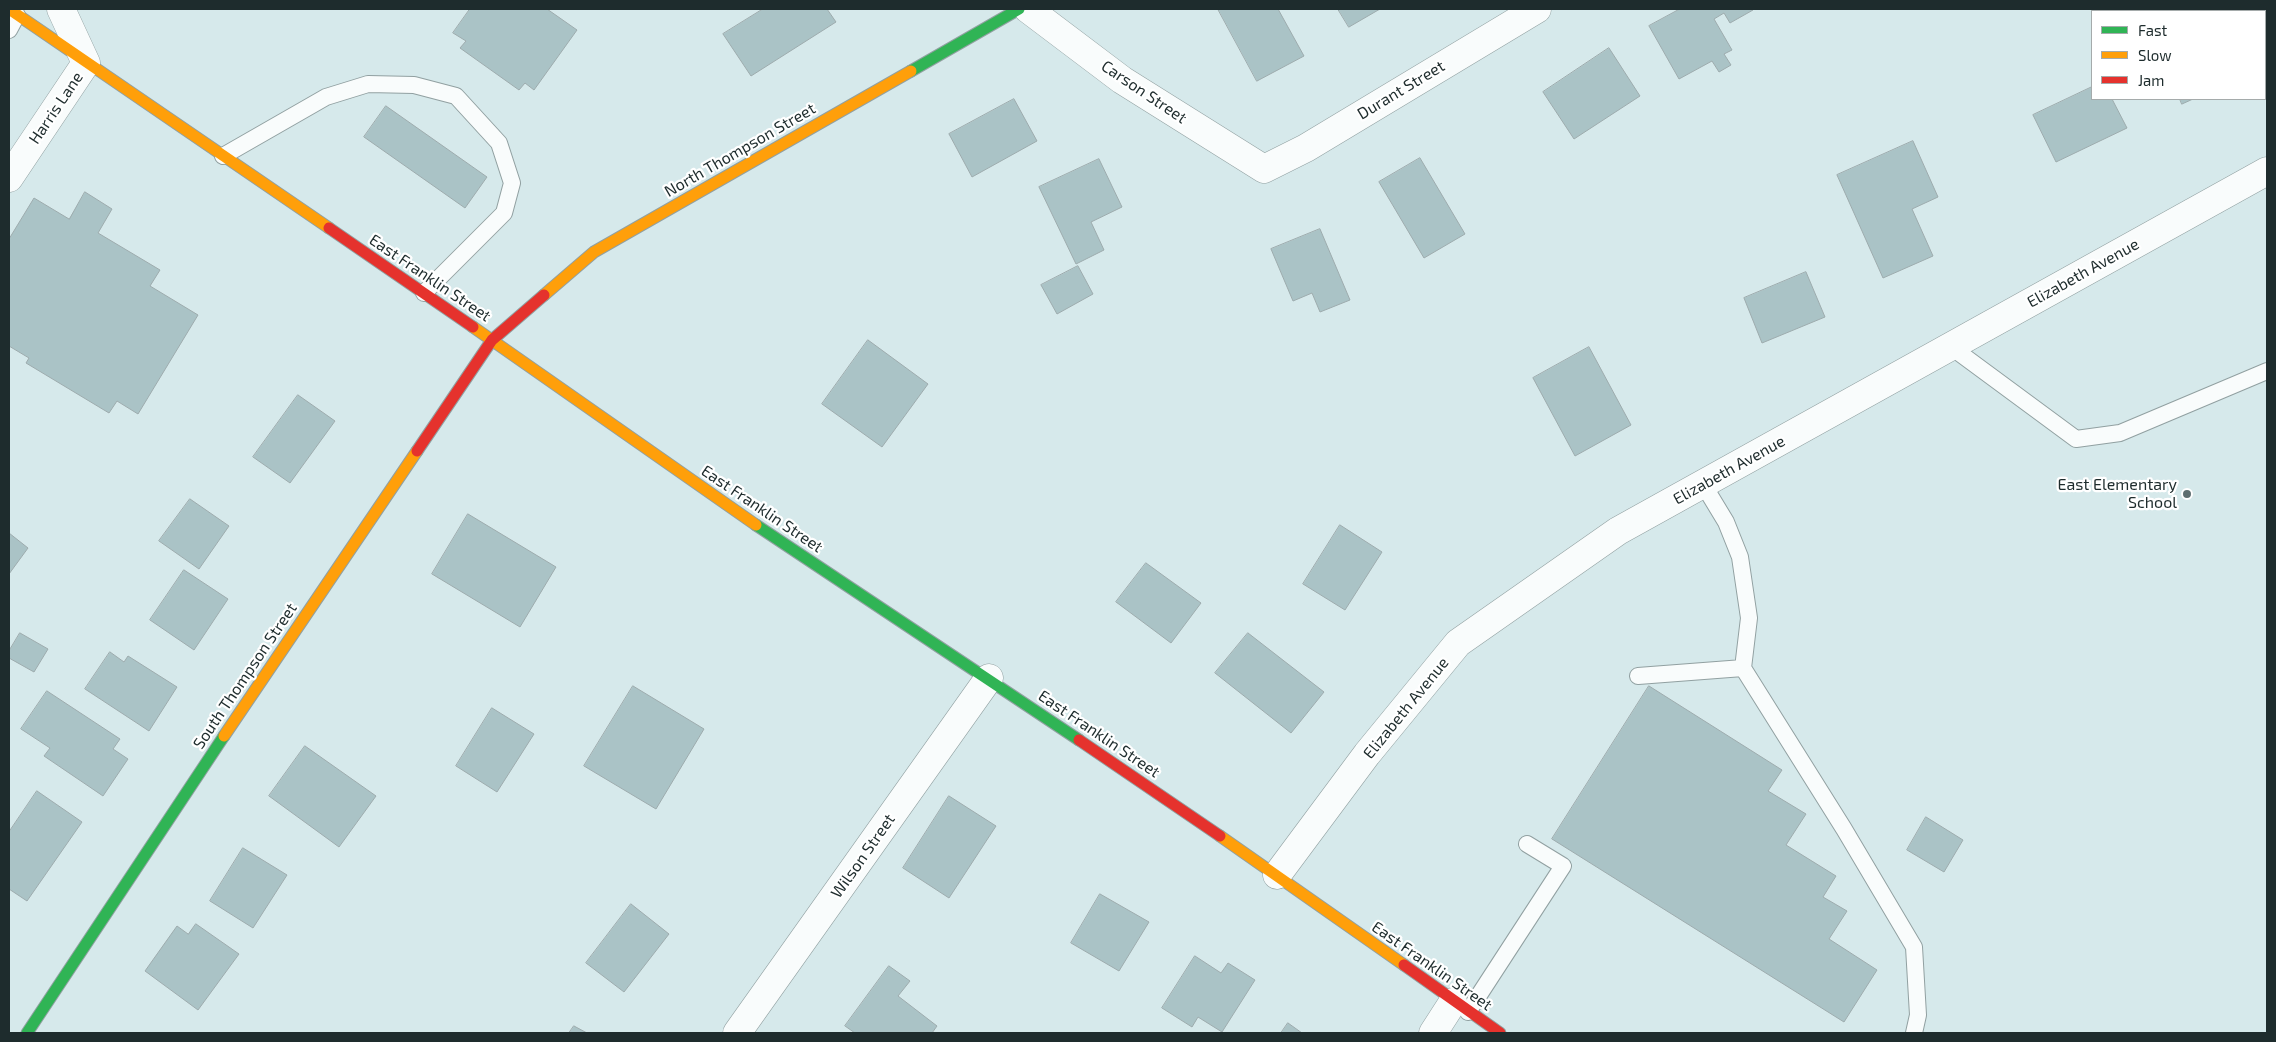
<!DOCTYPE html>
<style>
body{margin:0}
#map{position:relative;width:2276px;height:1042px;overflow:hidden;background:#d6e9eb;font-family:"Exo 2",sans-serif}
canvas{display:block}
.frame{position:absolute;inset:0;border:10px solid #1e2c2d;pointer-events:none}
.legend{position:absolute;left:2091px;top:10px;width:175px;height:90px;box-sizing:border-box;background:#fff;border:1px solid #a5abab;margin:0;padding:6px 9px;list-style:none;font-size:15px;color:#1e2c2d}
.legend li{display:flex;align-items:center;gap:10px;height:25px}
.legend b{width:25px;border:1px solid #a5abab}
</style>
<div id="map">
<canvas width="2276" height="1042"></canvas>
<div class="frame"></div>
<ul class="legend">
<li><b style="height:6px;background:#30b455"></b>Fast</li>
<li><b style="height:6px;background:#ff9f0a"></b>Slow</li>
<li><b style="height:6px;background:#e5322d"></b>Jam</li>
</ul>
</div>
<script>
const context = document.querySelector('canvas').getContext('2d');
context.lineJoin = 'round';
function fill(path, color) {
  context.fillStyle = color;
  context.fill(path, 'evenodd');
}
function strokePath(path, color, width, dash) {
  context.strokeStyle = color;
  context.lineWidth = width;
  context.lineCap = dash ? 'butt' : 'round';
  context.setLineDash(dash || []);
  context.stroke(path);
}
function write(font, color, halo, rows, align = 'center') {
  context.font = font + ' "Exo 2",sans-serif';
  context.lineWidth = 4.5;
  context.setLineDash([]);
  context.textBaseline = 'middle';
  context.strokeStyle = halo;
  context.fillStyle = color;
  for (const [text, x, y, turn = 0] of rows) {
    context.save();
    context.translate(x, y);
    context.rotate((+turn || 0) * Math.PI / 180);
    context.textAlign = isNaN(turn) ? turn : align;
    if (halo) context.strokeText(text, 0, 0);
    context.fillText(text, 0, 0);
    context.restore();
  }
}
const building = new Path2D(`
 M470,9H547L577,30L534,90L525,83L519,90L460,48L466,41L453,33Z
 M763,9H827L836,22L751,76L723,34Z
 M1218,9H1278L1304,56L1257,81Z
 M1338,9H1380L1349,27Z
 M1680,9H1752L1753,10L1730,23L1724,13L1714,19L1732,50L1724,54L1731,65L1719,72L1712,61L1679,79L1649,26Z
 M1609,48L1640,96L1574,139L1543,92Z
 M2092,87V99H2112L2127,128L2056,162L2033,115Z
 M1014,99L1037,141L972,177L949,134Z
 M2180,99H2193L2182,104Z
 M386,106L487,177L465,208L364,137Z
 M1913,141L1938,197L1912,209L1933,256L1883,278L1837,175Z
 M1420,158L1465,234L1424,258L1379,182Z
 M1099,159L1122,207L1091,222L1104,250L1076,264L1039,187Z
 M85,192L112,209L98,233L160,270L150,286L198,315L138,414L117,401L109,413L26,363L29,358L9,346V239L34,198L69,219Z
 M1320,229L1350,300L1320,312L1312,293L1293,301L1271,249Z
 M1078,266L1093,294L1057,314L1041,285Z
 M1806,272L1825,317L1762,343L1744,298Z
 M868,340L928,384L882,447L822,404Z
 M1589,347L1631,425L1575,456L1533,378Z
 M298,395L335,421L290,483L253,457Z
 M190,499L229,526L199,569L159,541Z
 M468,514L556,567L520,627L432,574Z
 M1340,525L1382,552L1345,610L1303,584Z
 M9,533L28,548L9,574Z
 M1146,563L1201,603L1171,643L1116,602Z
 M184,570L228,599L194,650L150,620Z
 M20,633L48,649L34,672L9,658V651Z
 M1248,633L1324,692L1291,733L1215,673Z
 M110,652L124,662L128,656L177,687L149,731L85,689Z
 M633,686L704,729L656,809L584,766Z
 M1649,686L1782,770L1768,791L1806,814L1786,845L1836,876L1823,897L1847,911L1829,939L1877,970L1844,1022L1552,839Z
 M47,691L120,739L113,749L128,759L103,796L44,756L50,748L21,729Z
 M492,708L534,734L497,792L456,766Z
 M305,746L376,796L339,847L269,796Z
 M37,791L82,822L27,901L9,889V832Z
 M949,796L996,826L949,898L903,868Z
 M1926,817L1963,840L1944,872L1907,850Z
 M243,848L287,875L253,928L210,901Z
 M1100,894L1149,922L1119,971L1071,943Z
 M631,904L669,934L624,992L586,963Z
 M196,924L239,954L198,1010L145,971L177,926L188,934Z
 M1195,956L1221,973L1228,963L1255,980L1222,1032L1198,1017L1192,1027L1162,1008Z
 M889,966L910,981L898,996L937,1026L932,1033H855L845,1026Z
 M1288,1023L1302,1033H1281Z
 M574,1026L587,1033H569Z`);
fill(building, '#aac3c6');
strokePath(building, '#9dabad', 1);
const lane = new Path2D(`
 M9,30L17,15
 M223,156L326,97L368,84L414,85L456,96L499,143L512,183L504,213L424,293
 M1950,346L2076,439L2120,433L2267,371
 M1703,484L1726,522L1740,557L1749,618L1743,668
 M1638,676L1743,668L1844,829L1914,947L1918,1015L1914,1033
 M1468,1012L1563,866L1527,844`);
const street = new Path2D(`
 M1028,9L1122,80L1264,169L1306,148L1537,9
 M9,178L86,63L61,9
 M1277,875L1367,754L1458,643L1618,531L2267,171
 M737,1033L989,678
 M1433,1033L1453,1002`);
const fast = new Path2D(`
 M911,71L1019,9
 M756,525L1079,740
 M27,1033L224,736`);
const slow = new Path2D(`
 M9,9L329,228
 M544,295L594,252L911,71
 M473,327L756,525
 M224,736L417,451
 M1220,836L1404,965`);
const jam = new Path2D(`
 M329,228L473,327
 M417,451L492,340L544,295
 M1079,740L1220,836
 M1404,965L1500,1033`);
strokePath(lane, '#91a0a1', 18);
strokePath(street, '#91a0a1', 29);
strokePath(fast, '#91a0a1', 13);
strokePath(slow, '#91a0a1', 13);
strokePath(jam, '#91a0a1', 13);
strokePath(lane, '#f9fcfc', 16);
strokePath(street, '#f9fcfc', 28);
strokePath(fast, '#30b455', 11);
strokePath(slow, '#ff9f0a', 11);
strokePath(jam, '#e5322d', 11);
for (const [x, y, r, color] of [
 [2187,494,5,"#5e6e70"]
]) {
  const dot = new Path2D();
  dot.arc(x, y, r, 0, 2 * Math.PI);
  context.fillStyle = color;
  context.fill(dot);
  strokePath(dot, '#fff', 2);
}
write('16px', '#1e2c2d', '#fff', [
 ["Durant Street",1401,90,-31],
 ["Carson Street",1144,92,34],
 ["Harris Lane",56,108,-56],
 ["North Thompson Street",740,150,-30],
 ["Elizabeth Avenue",2083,273,-29],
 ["East Franklin Street",430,278,34],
 ["Elizabeth Avenue",1729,470,-29],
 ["East Franklin Street",762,509,34],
 ["South Thompson Street",245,676,-56],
 ["Elizabeth Avenue",1406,708,-51],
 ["East Franklin Street",1099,734,34],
 ["Wilson Street",863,856,-55],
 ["East Franklin Street",1432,966,35]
]);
write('16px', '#1e2c2d', '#fff', [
 ["East Elementary",2177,485],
 ["School",2177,503]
], 'right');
</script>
